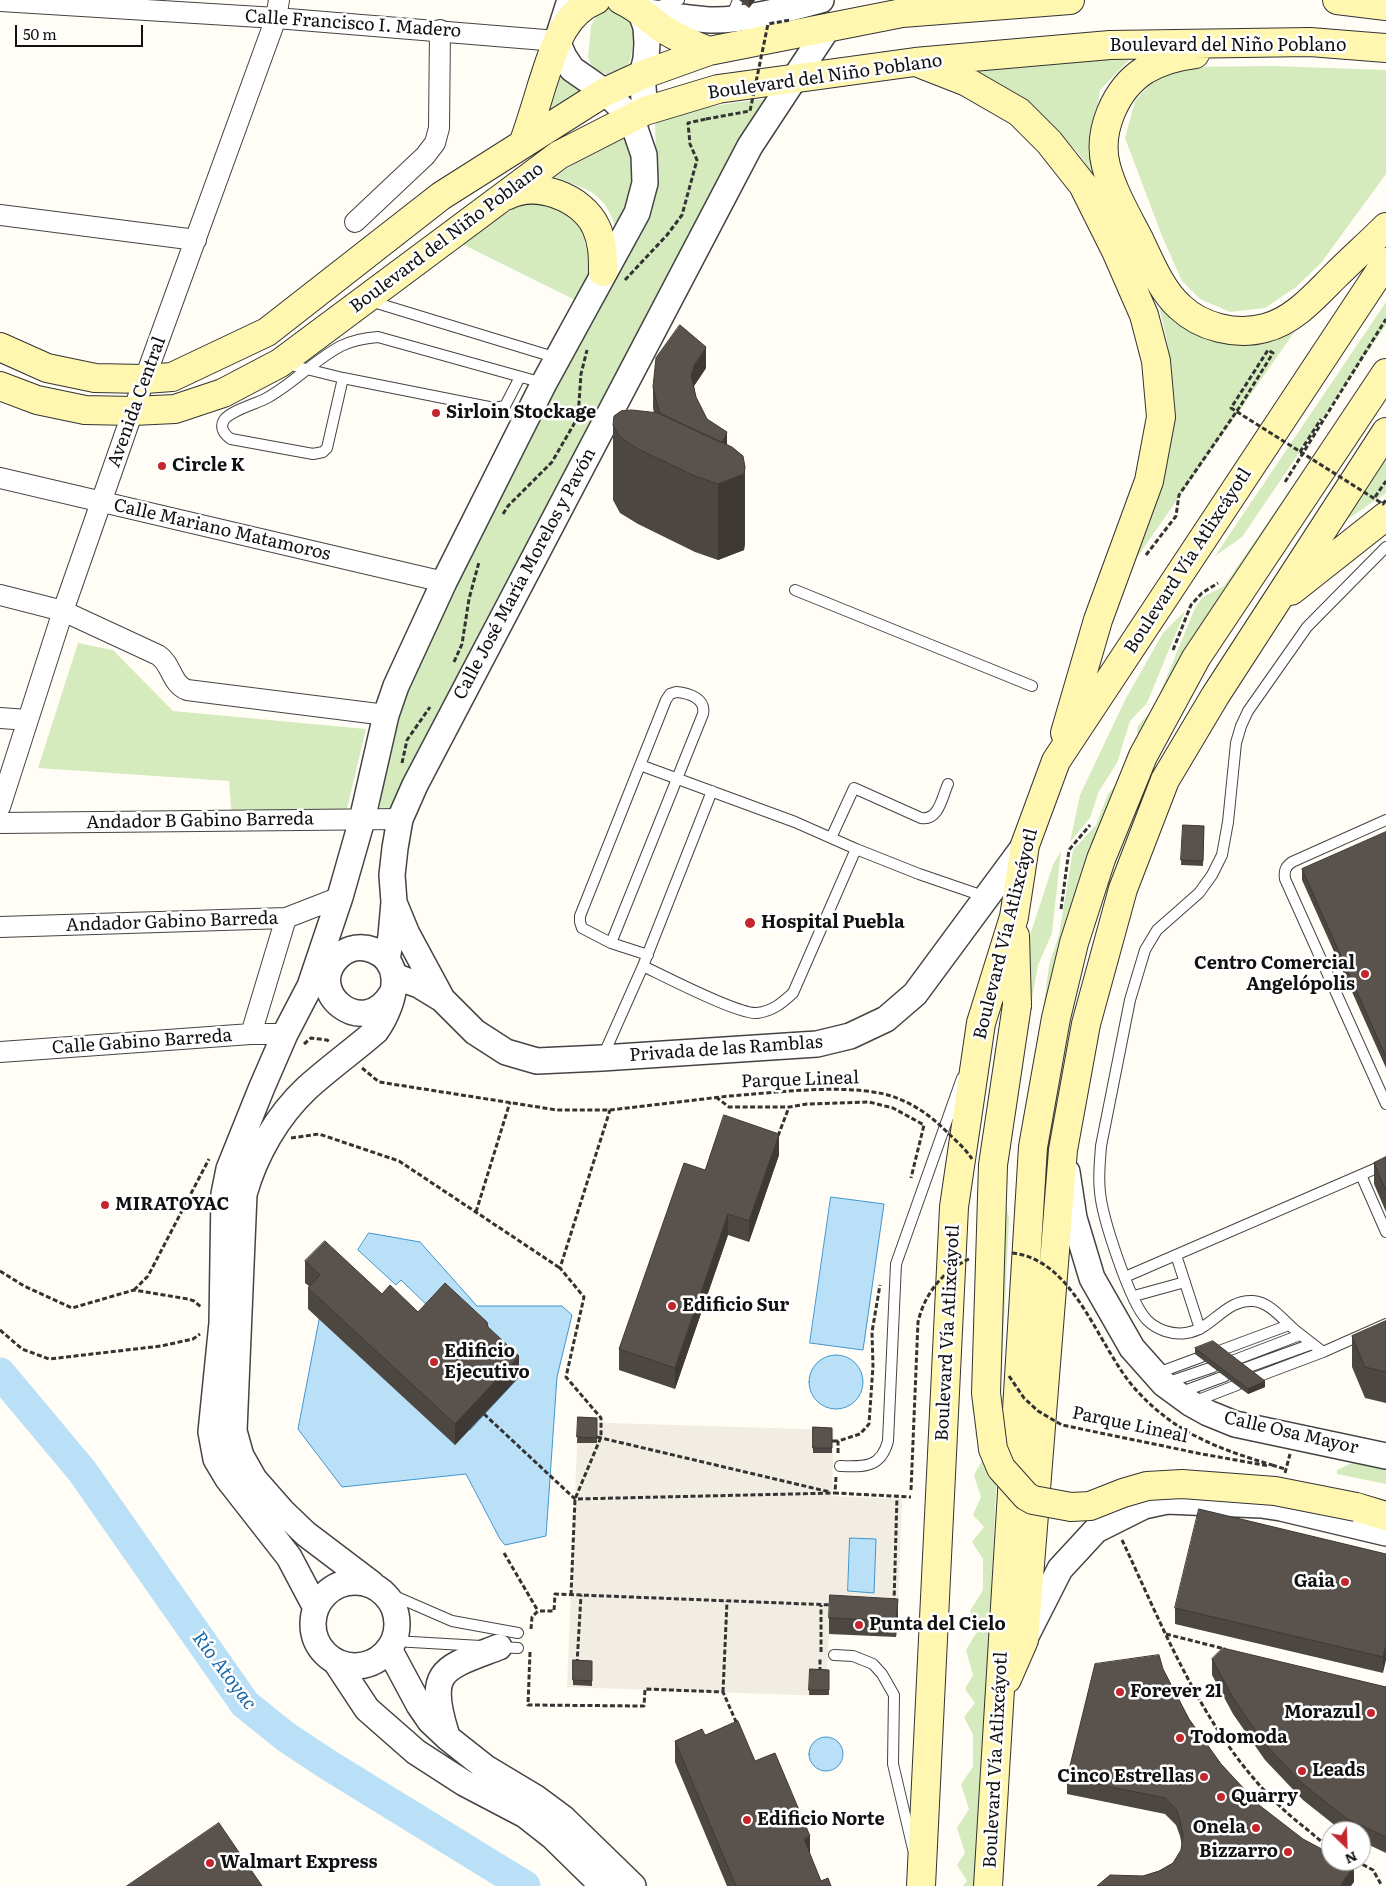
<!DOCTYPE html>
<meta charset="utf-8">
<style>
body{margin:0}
#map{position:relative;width:1386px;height:1886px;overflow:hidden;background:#fffdf5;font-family:Literata,serif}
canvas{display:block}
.north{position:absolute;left:1321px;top:1821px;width:50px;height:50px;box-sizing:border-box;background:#fff;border:1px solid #a0a0a0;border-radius:50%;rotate:156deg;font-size:14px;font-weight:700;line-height:20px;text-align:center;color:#111}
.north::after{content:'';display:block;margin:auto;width:18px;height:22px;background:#c4262e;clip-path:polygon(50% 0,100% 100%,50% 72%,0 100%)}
.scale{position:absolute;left:15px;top:25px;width:128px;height:22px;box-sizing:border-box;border:2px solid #111;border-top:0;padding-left:6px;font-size:15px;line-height:18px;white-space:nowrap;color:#111;-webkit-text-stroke:4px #fff;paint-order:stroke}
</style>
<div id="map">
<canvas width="1386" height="1886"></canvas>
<div class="north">N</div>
<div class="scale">50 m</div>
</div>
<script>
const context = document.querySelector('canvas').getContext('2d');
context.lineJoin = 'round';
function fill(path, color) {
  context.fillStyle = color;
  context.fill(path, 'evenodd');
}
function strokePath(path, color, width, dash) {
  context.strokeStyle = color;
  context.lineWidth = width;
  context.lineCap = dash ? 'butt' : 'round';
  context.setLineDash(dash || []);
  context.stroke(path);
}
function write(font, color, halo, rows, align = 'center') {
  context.font = font + ' Literata,serif';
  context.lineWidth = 5;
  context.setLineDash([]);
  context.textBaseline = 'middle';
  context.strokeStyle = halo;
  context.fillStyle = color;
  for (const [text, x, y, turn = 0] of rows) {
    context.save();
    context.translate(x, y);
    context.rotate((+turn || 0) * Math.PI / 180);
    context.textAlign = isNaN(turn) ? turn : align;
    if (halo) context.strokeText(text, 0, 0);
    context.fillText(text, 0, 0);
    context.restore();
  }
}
fill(new Path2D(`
 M611,7L624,10L635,26L631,58L628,65L623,71L609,75L596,70L591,64L588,58L591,26L598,13Z
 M1133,56L1100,90L1094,129L1173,312L1261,338L1295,331L1117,586L1172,386L1167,341L1159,306L1141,264L1110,202L1080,155L1040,112L1011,96L949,69Z
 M1272,66L1386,70V174L1321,263L1296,287L1265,308L1230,312L1200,299L1182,281L1162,236L1125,138L1135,101L1153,81L1184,67Z
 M556,69L586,88L535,121Z
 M773,98L744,133L715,185L610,387L498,596L435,719L399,798L390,808H380L384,756L409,678L657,180L655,124C677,108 744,102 773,98Z
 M631,133L637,183L616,230C605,191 588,190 554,177L582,159Z
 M549,197L589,230L590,273L577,301L462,244L488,224L529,200Z
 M1386,302V325L1242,537L1215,556Z
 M1386,459V493L1342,523Z
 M1305,468L1138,742L1137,727L1154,708L1195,608L1203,597L1224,586Z
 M1185,611L1147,703L1130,721L1117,763L1099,791L1090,818L1070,842L1080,795L1125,700L1163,633Z
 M78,643L113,650L173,711L366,729L346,813L232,818L229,781L38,768Z
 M1116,785L1062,940L1043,1011L1049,965L1059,935L1073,850L1096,825L1108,794Z
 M1061,851L1052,933L1038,965L1000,1183L1015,981L1053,865Z
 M1003,1192L1009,1219L977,1886H963L967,1881L957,1865L965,1853L957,1828L969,1809L961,1784L973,1767V1735L964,1717L975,1703L965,1689L973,1675L966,1650L978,1630L970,1611L983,1590V1559L972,1542L984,1527L973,1515L981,1497L974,1475L984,1457L975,1433L990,1412L972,1410L983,1196Z
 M1354,1462L1386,1470V1484L1337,1474V1470Z`), '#d5ebbd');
fill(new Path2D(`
 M578,1422L834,1430L832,1496L902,1499L898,1613L830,1611L826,1696L567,1687Z`), '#f1ede2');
const water = new Path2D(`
 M831,1197L884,1204L863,1350L810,1343Z
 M369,1233L420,1242L477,1306H562L572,1315L557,1377L546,1536L505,1545L500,1539L466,1474L342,1487L298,1429L324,1294L470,1430L519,1377L433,1311L401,1280L396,1285L358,1250Z
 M809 1382a27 27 0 1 1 54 0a27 27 0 1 1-54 0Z
 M850,1538L876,1539L874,1593L848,1591Z
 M809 1754a17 17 0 1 1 34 0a17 17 0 1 1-34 0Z`);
fill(water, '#b9e0f7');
strokePath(water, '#3f96cf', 1);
strokePath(new Path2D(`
 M0,1373L82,1471L245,1704L286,1737L330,1766L525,1886`), '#b9e0f7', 31);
const service = new Path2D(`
 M659,6L679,0
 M731,18L738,0
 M370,301L557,358
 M286,364L343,378L327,448L323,452L313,454L231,439C225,435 219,428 224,420C230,411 255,404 265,399C292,385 314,360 341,346C353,340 365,338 378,337L543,383
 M343,378L494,408L505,406L520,377
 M795,590L1032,686
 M676,692C690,693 706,699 703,714L611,943L582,928L580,922V916L666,700L670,694Z
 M640,765L795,822L856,849
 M1386,820L1292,862C1285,867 1284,871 1285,879L1386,1104
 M831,838L854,788L921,818C939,821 942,797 948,784
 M611,943L648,955
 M643,966C664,976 739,1015 757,1013C773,1011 782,1003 793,993L856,849L919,874L986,897
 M603,1056L643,966L712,791
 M1361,1175L1386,1232
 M1176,1255L1200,1329
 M1125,1277L1386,1164
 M1134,1296L1185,1282
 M1219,1351L1289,1325
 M1323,1352C1314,1345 1305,1338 1296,1331C1283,1320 1270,1302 1253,1301C1225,1299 1212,1330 1186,1333C1172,1335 1157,1330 1147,1320C1130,1303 1102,1217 1100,1192C1098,1177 1100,1162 1101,1146L1130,1000L1145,950L1157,930L1199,893L1212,875L1222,855L1228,822L1236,743L1241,726L1248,711L1307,627L1386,547
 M1232,1361L1300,1335
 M1243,1369L1312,1344
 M1155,1374L1201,1357
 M1254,1378L1323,1352L1386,1324
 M1166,1383L1213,1367
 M1179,1393L1225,1376
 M1193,1402L1237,1385
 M840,1466C864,1467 881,1468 888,1441L896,1264L962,1078
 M383,1591L452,1621L518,1633
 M394,1641L481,1646
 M498,1647L518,1648
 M834,1655L853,1656L873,1664L882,1674L894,1695L893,1764L913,1849`);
const minor = new Path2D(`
 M0,1L276,18L557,41
 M0,215L196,240
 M355,222L425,156L435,143L439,128L440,30
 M0,478L444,582
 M0,595L63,611L158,655C172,664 171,684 187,690L386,715
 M0,718L28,720
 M0,807L63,611L133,411L276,18L279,0
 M0,823L400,819
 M0,927L286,918L340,897
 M251,1034L286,918
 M0,1052L251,1034H285`);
const tertiary = new Path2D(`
 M637,2L646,27L647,43L646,59L642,75L645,111
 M641,11C664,14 687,19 710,20C744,21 788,9 821,0
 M395,905L407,934L441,997
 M387,960L391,936L394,902L392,875L395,848L400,819L415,785L750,146L829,26
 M394,976L419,985L442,999L475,1032L506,1052L537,1061L602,1058L817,1044L850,1036L886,1019L915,994L1025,845
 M310,986L340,897L362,820L386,715L396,686L444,582L544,383L637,213L645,183L644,155L631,117L605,92L572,69L564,57L557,41L570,0
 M1067,1172L1074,1218L1092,1278L1132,1348L1164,1384L1190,1403L1208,1413L1235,1424L1386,1456
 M313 1624a42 42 0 1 1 84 0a42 42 0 1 1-84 0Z
 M372,1584L306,1534L282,1511L254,1479L241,1456L234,1431L244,1194C255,1155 277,1116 307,1088C329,1068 353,1051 376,1031C386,1017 395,996 394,978C392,951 359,938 339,956C302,991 364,1042 392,993
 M316,1608L289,1557L228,1479L216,1459L211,1432L222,1323L224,1194L229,1169L262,1087L285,1034L310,986L322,976
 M1025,1638L1060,1569L1096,1530L1144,1506L1167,1501L1261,1505L1281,1508L1386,1533
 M389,1649L419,1705L430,1721L448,1738L486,1768L536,1798L563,1818L633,1886
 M336,1662L367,1709L416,1752L464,1783L525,1815L553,1837L603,1886
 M446,1733C426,1669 444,1668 499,1647`);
const secondary = new Path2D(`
 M621,0C637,7 649,19 663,29C678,38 693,45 709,51
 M1337,0L1386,6
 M1195,54C1178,56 1160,61 1145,70C1115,89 1097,132 1106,166C1113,192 1127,216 1139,239C1150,262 1161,290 1180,307C1201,327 1236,336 1265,328C1293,321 1314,297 1334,277C1351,260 1369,244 1386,227
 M921,64L967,82L1019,112L1049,142L1083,185L1116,251L1144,315L1156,361L1161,417L1149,481L1098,620L1065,733
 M523,144C530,125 536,105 542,85C553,53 561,14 596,0
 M506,196C536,180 582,197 596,227C603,242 603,256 603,272
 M0,347L47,368L95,378L145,379L172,377L267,332L441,196L605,92L642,75L709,51L902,13L1070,0
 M0,386L37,400L85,410L133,411L175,409L223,393L280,363L559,155L645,111L718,89L915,62L1110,45L1310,42L1386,48
 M1291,591L1386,516
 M1015,936L1017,1005
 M1356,1507L1386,1516
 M1007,1679L1024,1640L1063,1150L1086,1024L1123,889L1165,780L1215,696L1386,432
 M921,1886L954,1207L981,1023L1014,917L1025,845L1056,761L1386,262
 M988,1886L1033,1147L1056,1018L1074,943L1101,859L1143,756L1196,658L1386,373`);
strokePath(service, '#444', 12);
strokePath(minor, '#444', 22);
strokePath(tertiary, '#444', 28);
strokePath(secondary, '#333', 30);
strokePath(new Path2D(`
 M625,280L667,235L682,215L697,160L690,144L688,123L706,119
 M1300,452L1321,419
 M1285,482L1386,319
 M1375,497L1386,481
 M503,514L508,506L552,462L578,417L581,374L587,350
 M1146,555L1176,516L1179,495L1241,405
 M1173,650L1191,605L1202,593L1218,583
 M454,662L462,644L469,599L479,562
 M402,763L407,740L430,707
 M1061,909L1069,850L1090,825
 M304,1044L311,1038L327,1040L330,1042
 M362,1068L379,1082L557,1110H610L729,1096
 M716,1097L729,1107H789L807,1104L869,1102L893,1108L924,1125L911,1178
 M778,1136L789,1107
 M291,1138L319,1134L399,1161L560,1268
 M476,1212L510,1102
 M0,1271L24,1286L72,1308L134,1290L188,1299L194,1301L201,1307
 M134,1290L148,1276L209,1159
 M0,1330L22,1349L49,1359L161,1346L193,1339L200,1334
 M484,1414L575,1499L835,1493
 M597,1437L830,1492
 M832,1441H838
 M838,1453V1441L860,1434L869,1424L873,1366L872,1332L880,1285
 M1272,1465L1285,1469
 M1285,1473L1290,1454
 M836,1477L835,1493L911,1497
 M1122,1540C1170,1642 1213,1756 1304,1827C1313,1834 1321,1842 1331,1848
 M504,1553L538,1611
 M571,1595L575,1499L601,1437V1418L566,1377L584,1297L560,1268L610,1110
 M894,1603L897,1496
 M531,1629L532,1617L538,1611H554L555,1594L833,1605
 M1166,1634L1225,1649
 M530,1652L528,1705L644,1706L645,1689L723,1692L737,1724
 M821,1652V1605
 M577,1664L581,1595
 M820,1672V1658
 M723,1692L727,1601
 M1356,1861L1373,1870L1382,1886`), '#333', 3, [5, 2.5]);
strokePath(service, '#fff', 10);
strokePath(minor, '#fff', 20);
strokePath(tertiary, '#fff', 25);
strokePath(secondary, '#fff6b0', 28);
const secondaryBridge = new Path2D(`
 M1017,1005L993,1165L986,1393L993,1449L1001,1468L1026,1496L1033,1500L1071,1507L1090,1506L1123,1493L1147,1486L1182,1484L1275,1491L1356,1507`);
strokePath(secondaryBridge, '#333', 30, []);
strokePath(new Path2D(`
 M706,119L750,111L768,24L790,20
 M1241,405L1273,353L1268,350L1231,408L1383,504L1386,500
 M729,1096C774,1093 859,1081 899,1099C917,1106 933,1118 946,1131C955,1140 965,1148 972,1159
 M1012,1253C1077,1260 1098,1350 1138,1392C1177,1434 1219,1449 1272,1465
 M1009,1376L1024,1398L1038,1411L1062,1425L1202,1454L1269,1466
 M911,1490L918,1322C925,1293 942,1272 969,1259`), '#333', 3, [5, 2.5]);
strokePath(secondaryBridge, '#fff6b0', 28);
fill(new Path2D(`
 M739,0H755L749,8Z
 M706,368L694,386L696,397L707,419L727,445L745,543L744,550L718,560L695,552L638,524L620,513L613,500V425L654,413L653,408V387Z
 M1183,825L1204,826L1203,866L1181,865Z
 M1386,832V1068L1302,880V869Z
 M779,1155L749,1242L728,1235L675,1389L619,1370V1349L705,1170Z
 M1386,1157V1212L1374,1184V1163Z
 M305,1261L382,1294L418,1312L488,1327L519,1377L455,1445L308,1309V1288L309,1286L305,1283Z
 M1386,1321V1403L1365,1398L1352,1367V1336Z
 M1195,1348L1265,1387L1248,1394L1195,1354Z
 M578,1417L597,1418V1443H577Z
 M813,1427L832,1428V1453H813Z
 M1386,1554L1383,1673L1175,1624V1608Z
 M898,1615L896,1637L829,1634V1618Z
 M1212,1659L1386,1687V1853L1361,1841V1831H1342L1303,1800L1265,1760L1233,1714L1212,1675Z
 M573,1660L592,1661V1686L573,1685Z
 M810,1669L829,1670V1695H809Z
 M1163,1669L1189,1719L1221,1764L1259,1805L1354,1882L1143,1876L1159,1871L1173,1863L1181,1850L1182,1846L1180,1836L1176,1825L1165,1814L1067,1794V1778Z
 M705,1735L810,1856L821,1881L831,1886H727L675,1762V1741Z`), '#4d4742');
fill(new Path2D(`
 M749,0H755L749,8Z
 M706,347V368L694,386L691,375L694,365Z
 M727,432V454L710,468Z
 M745,467V543L744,550L718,560V484Z
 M779,1134V1155L749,1242V1221Z
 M728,1214V1235L675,1389V1368Z
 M519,1356V1377L455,1445V1424Z
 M1265,1381V1387L1248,1394V1389Z
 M898,1599V1615L896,1637V1621Z
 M1386,1644V1660L1383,1673V1657Z
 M810,1836V1857L804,1839Z
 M1354,1866V1882L1351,1886H1340Z`), '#3f3936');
const building = new Path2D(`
 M680,325L706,347L694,365L691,375L696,397L707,419L727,432L722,443L660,414L659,411L653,387L656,358Z
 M632,410L659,413L732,447L743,456L745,467L744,474L718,484L695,476L638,449L620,437L613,425L614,416L621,411Z
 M1183,825L1204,826L1203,861L1181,860Z
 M1386,832V1057L1302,869Z
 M724,1115L779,1134L749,1221L728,1214L675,1368L619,1349L684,1163L705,1170Z
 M1386,1157V1191L1374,1163Z
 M325,1241L382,1294L390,1285L418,1312L445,1283L487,1322L488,1327L519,1356L455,1424L308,1288L320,1275L305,1261Z
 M1386,1321V1372L1365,1367L1352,1336Z
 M1213,1341L1265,1381L1248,1389L1195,1348Z
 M578,1417L597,1418V1438L577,1437Z
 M813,1427L832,1428V1448H813Z
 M1199,1509L1386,1554V1644L1383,1657L1175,1608Z
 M830,1595L898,1599L896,1621L829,1618Z
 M1223,1648L1386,1687V1837L1347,1819L1303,1784L1265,1744L1233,1698L1212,1659Z
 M1159,1655L1163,1669L1189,1719L1221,1764L1259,1805L1303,1839L1331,1854V1861H1344L1354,1866L1340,1886H1097L1110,1875L1143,1876L1159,1871L1173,1863L1181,1850L1183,1836L1180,1820L1176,1809L1165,1798L1067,1778L1095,1664Z
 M573,1660L592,1661V1681L573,1680Z
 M810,1669L829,1670V1690H809Z
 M738,1721L755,1761L775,1753L810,1836L804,1839L821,1881L828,1878L831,1886H736L675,1741L702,1729L705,1735Z
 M219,1823L262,1886H127Z`);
fill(building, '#5a524d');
strokePath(building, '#3f3936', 1);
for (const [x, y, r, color] of [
 [436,413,5,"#c4262e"],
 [162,466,5,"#c4262e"],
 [750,923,6,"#c4262e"],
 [1365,974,5,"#c4262e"],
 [105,1205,5,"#c4262e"],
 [672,1306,5,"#c4262e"],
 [434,1362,5,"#c4262e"],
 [1345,1582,5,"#c4262e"],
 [859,1625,5,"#c4262e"],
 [1120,1692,5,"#c4262e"],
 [1371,1713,5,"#c4262e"],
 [1180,1738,5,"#c4262e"],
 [1302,1771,5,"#c4262e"],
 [1204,1777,5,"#c4262e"],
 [1221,1797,5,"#c4262e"],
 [747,1820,5,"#c4262e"],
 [1256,1828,5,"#c4262e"],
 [1288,1852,5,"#c4262e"],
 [210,1863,5,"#c4262e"]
]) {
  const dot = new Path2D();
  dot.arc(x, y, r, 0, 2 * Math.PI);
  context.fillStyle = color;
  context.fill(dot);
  strokePath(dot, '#fff', 2);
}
write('18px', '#111', '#fff', [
 ["Calle Francisco I. Madero",353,24,4],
 ["Boulevard del Niño Poblano",1228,46],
 ["Boulevard del Niño Poblano",825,77,-8],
 ["Boulevard del Niño Poblano",447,238,-37],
 ["Avenida Central",137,402,-70],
 ["Calle Mariano Matamoros",222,530,13],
 ["Boulevard Vía Atlixcáyotl",1188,561,-57],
 ["Calle José María Morelos y Pavón",525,574,-62],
 ["Andador B Gabino Barreda",200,821,-1],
 ["Andador Gabino Barreda",172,922,-2],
 ["Boulevard Vía Atlixcáyotl",1006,934,-76],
 ["Calle Gabino Barreda",142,1042,-4],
 ["Privada de las Ramblas",726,1049,-4],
 ["Parque Lineal",800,1080,-2],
 ["Boulevard Vía Atlixcáyotl",948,1333,-87],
 ["Parque Lineal",1130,1425,12],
 ["Calle Osa Mayor",1291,1433,13],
 ["Boulevard Vía Atlixcáyotl",996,1760,-87]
]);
write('bold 18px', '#111', '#fff', [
 ["Sirloin Stockage",446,413],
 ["Circle K",172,466],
 ["Hospital Puebla",761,923],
 ["Centro Comercial",1355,964,"right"],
 ["Angelópolis",1355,985,"right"],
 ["MIRATOYAC",115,1205],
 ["Edificio Sur",682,1306],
 ["Edificio",444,1352],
 ["Ejecutivo",444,1373],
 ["Gaia",1335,1582,"right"],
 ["Punta del Cielo",869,1625],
 ["Forever 21",1130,1692],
 ["Morazul",1361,1713,"right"],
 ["Todomoda",1190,1738],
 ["Leads",1312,1771],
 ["Cinco Estrellas",1194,1777,"right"],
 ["Quarry",1231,1797],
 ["Edificio Norte",757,1820],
 ["Onela",1246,1828,"right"],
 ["Bizzarro",1278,1852,"right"],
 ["Walmart Express",220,1863]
], 'left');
write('italic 19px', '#1768a6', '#fff', [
 ["Río Atoyac",224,1671,53]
]);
</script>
